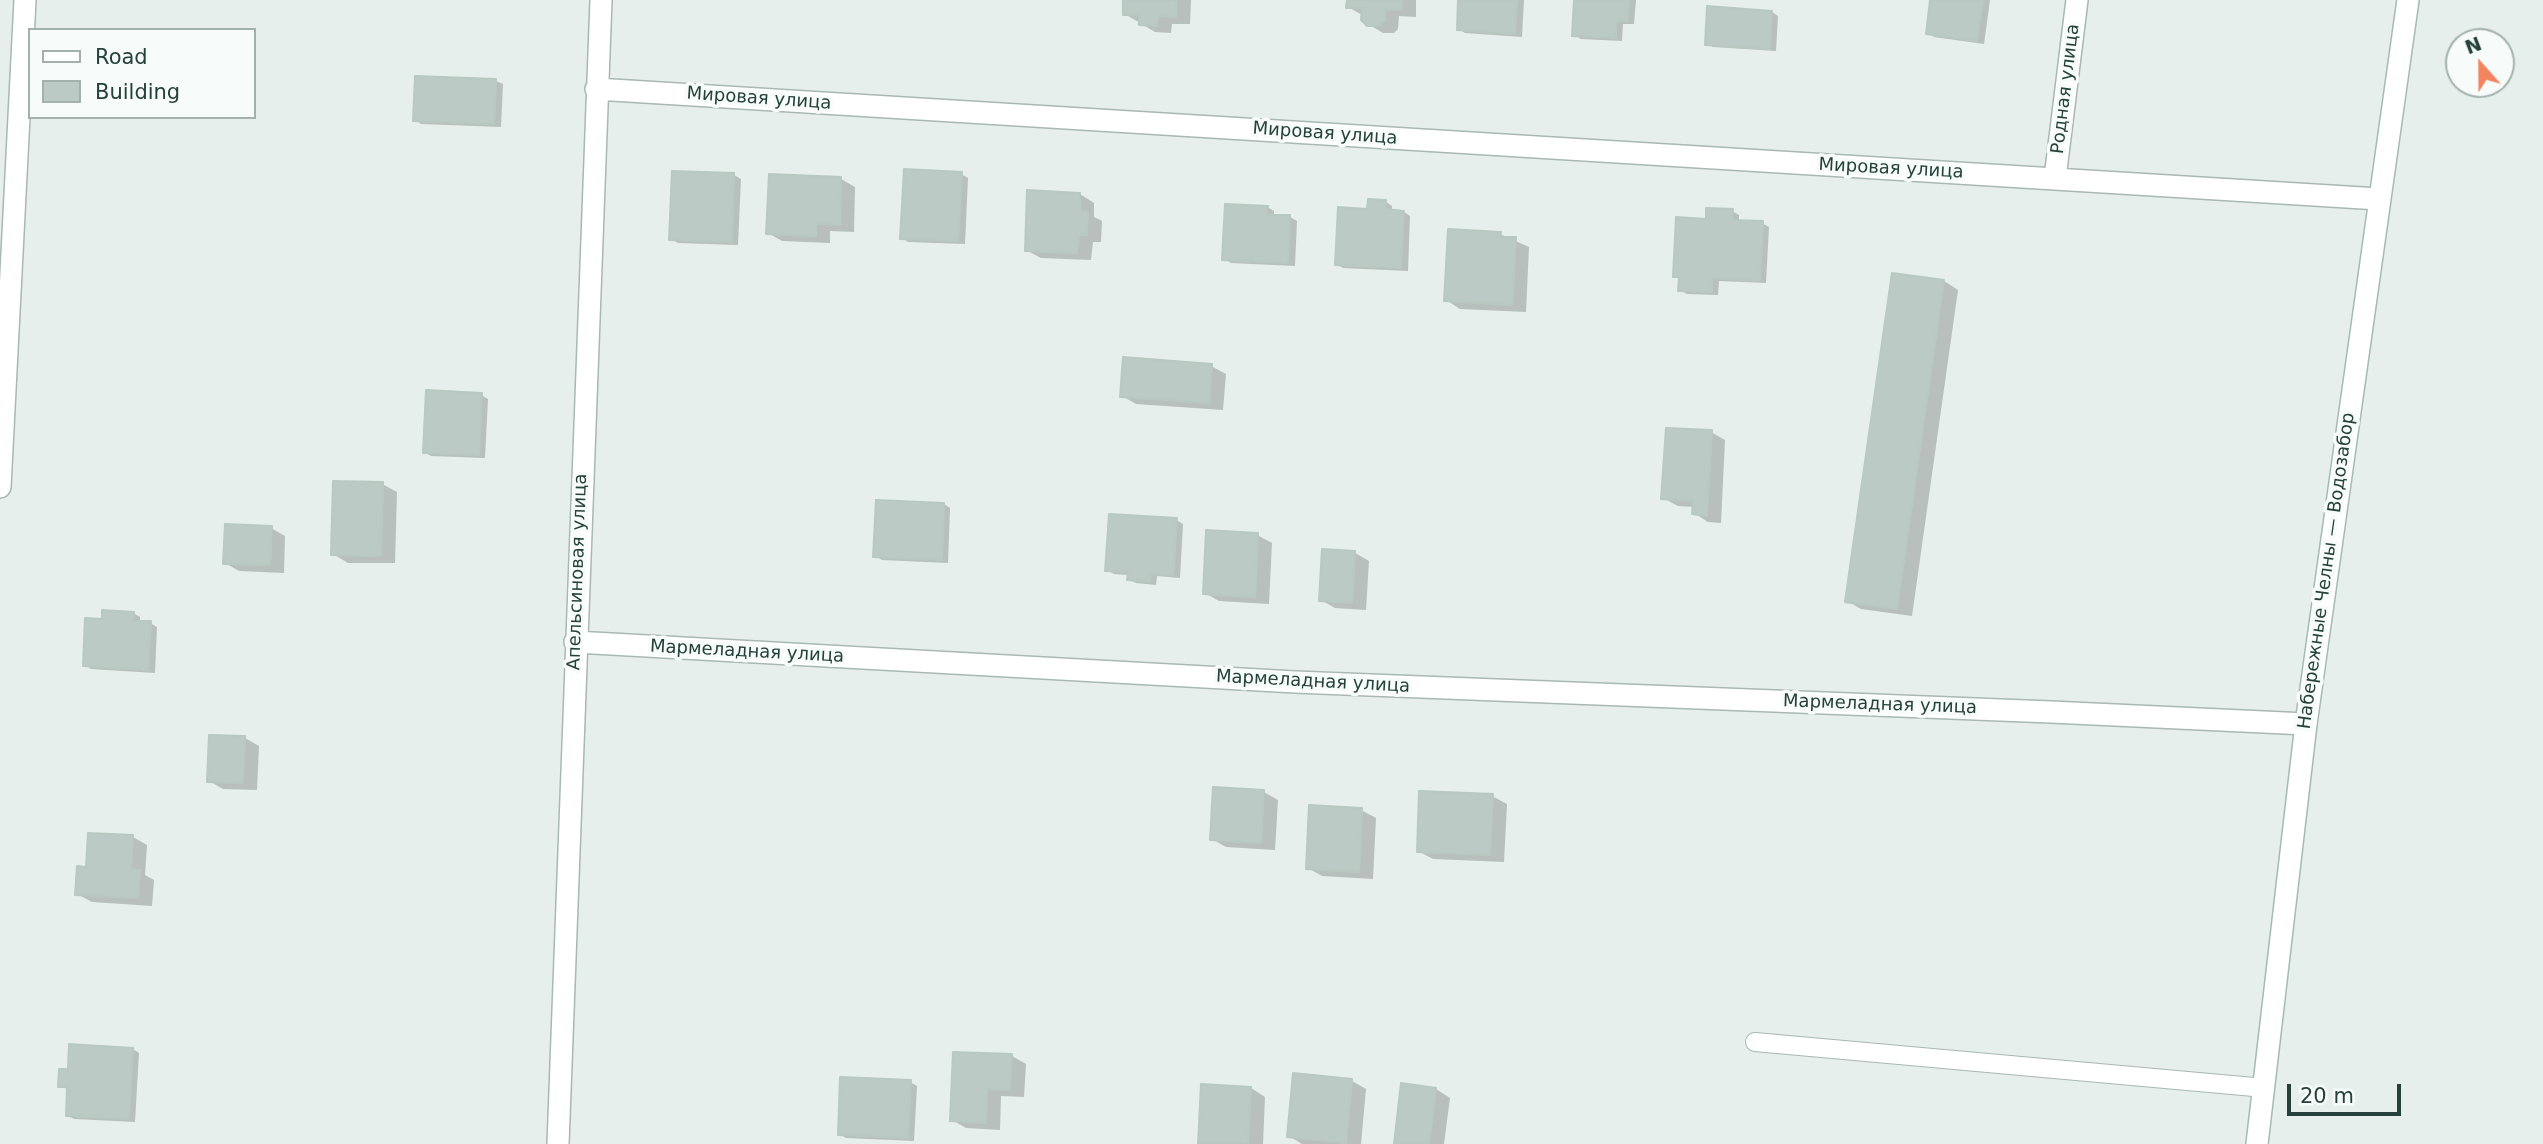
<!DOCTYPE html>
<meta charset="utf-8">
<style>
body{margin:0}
#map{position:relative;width:2543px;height:1144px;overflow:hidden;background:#e6efeb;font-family:"DejaVu Sans",sans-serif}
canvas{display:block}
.legend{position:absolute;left:28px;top:28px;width:228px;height:91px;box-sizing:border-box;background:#f7fbf9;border:2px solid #a3b1ad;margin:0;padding:9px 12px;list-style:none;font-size:21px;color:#24423a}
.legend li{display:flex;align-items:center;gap:14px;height:35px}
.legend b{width:35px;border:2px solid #a3b1ad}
.north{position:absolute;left:2445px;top:28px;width:70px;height:70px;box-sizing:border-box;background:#f7fbf9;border:2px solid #a3b1ad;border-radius:50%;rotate:339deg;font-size:19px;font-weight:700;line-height:28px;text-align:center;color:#24423a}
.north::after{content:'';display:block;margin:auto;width:24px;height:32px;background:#f4845f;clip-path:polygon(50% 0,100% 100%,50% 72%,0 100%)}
.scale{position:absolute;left:2287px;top:1084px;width:114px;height:32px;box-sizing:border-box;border:4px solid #24423a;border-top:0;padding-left:9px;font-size:21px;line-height:24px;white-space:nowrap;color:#24423a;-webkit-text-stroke:5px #f7fbf9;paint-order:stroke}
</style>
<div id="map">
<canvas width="2543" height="1144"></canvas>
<ul class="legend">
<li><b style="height:9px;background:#fff"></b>Road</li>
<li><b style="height:19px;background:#bbcac4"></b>Building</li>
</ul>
<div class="north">N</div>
<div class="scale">20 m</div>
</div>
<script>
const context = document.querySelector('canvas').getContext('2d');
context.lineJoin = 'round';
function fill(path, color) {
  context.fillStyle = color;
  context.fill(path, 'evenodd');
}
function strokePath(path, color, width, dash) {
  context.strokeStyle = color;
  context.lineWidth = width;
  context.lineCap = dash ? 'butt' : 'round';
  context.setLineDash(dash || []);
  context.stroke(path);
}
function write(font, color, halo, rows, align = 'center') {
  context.font = font + ' "DejaVu Sans",sans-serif';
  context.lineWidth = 7;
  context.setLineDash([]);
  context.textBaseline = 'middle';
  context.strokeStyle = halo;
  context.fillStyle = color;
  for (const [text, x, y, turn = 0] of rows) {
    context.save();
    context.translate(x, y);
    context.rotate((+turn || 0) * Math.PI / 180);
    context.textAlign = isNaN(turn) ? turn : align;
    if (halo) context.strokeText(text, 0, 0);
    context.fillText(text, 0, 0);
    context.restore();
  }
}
fill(new Path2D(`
 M1125,0H1191L1190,24H1172L1171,33L1155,32L1125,14Z
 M1348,0H1416V17L1399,16L1398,29L1394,33H1383L1368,24L1364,16L1348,7Z
 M1460,0H1524L1522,37L1465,33L1459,29Z
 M1576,0H1636L1634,24H1623L1622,41L1581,39L1574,35Z
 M1932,0H1990L1984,44L1934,37L1928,33Z
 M1772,12L1778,16L1776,51L1713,47L1707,44Z
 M496,81L503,84L501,127L421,124L415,120Z
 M961,174L968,178L965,244L908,242L902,238Z
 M734,175L741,179L738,245L678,243L671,239Z
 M841,179L855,187L854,232L830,231V243L782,241L768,233Z
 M1080,194L1094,203V217L1102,221L1101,242H1093L1091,260L1041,258L1026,250Z
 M1386,202L1392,206V212H1404L1410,216L1408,271L1343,268L1336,264L1369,210Z
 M1267,207L1274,211V216L1290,217L1297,221L1295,266L1231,263L1224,259Z
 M1732,211L1739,215V222L1762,223L1769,227L1766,283L1719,281L1718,295L1687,294L1680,290L1681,279L1675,276L1707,220Z
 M1500,234L1529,247L1526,312L1460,309L1446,300Z
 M1944,281L1958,290L1912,616L1861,609L1847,601Z
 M1211,366L1226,374L1223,410L1136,404L1122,396Z
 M481,395L488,399L485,458L431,456L424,452Z
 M1711,432L1725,440L1721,523L1708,522L1694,513V507L1678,506L1663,498Z
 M382,484L397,492L395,563H348L333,554Z
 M944,504L950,508L948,563L882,560L875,556Z
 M1176,520L1183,524L1180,578L1157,576L1156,585L1136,583L1129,580V575L1114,574L1107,570Z
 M271,528L285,536L284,573L239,571L225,563Z
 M1257,535L1272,543L1269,604L1219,601L1205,593Z
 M1355,553L1369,561L1366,610L1335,608L1321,600Z
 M133,613L140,617V623H150L157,627L155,673L91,669L85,665L103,621Z
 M245,738L259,746L257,790L223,789L209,781Z
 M1264,792L1278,800L1275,850L1226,847L1212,839Z
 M1492,796L1507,804L1504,862L1433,859L1418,851Z
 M1361,810L1376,818L1373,879L1322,876L1308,868Z
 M133,837L147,845L145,875L154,880L152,906L92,902L77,894Z
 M133,1049L139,1053L135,1122L74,1119L67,1115L69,1090L60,1086L70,1071Z
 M1012,1056L1026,1064L1024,1097L1001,1096L1000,1130L966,1128L952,1120Z
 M1352,1081L1366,1089L1361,1144H1302L1289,1136Z
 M910,1082L917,1086L914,1141L846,1138L839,1134Z
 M1251,1088L1265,1097L1263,1144H1200Z
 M1436,1089L1450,1098L1444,1144H1396Z`), '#0003');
const building = new Path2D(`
 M1123,0H1176V17L1158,16L1157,26L1139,25V15H1123Z
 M1347,0H1402V10L1385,9V21L1378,26H1367L1361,20L1362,8H1346Z
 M1458,0H1517L1515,34L1457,30Z
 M1574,0H1629L1628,21H1616V38L1572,36Z
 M1930,0H1983L1977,41L1926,34Z
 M1707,6L1772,11L1770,49L1705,45Z
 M415,76L496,79L494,124L413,121Z
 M904,169L962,172L958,241L900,239Z
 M672,171L734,173L732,242L669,240Z
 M769,174L841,177L840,225L816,223V236L766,234Z
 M1027,190L1080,193V211L1088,212L1087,235H1079L1077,253L1025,251Z
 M1368,199L1386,200L1385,209L1404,211L1401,268L1335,265L1338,207L1367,209Z
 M1225,204L1268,206L1267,215H1290L1288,263L1222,260Z
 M1706,208L1733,209L1732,220L1763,221L1760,281L1713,278L1712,292L1678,291L1679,277H1673L1676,217L1706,219Z
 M1448,229L1501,232L1500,237H1516L1512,305L1444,301Z
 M1892,273L1944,280L1897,609L1845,602Z
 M1123,357L1212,364L1209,403L1120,397Z
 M426,390L482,393L479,455L423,453Z
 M1666,428L1712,430L1707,516L1692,514L1693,501L1661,499Z
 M333,481L383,482L381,556L331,555Z
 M876,500L944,503L942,560L873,557Z
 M1109,514L1177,518L1173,575L1151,574L1150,582L1127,580L1128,572L1105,571Z
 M225,524L272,526L270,565L223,564Z
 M1206,530L1258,533L1255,597L1203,594Z
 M1322,549L1355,551L1352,603L1319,601Z
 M102,610L134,612L133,621H151L148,670L83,666L85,618L102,619Z
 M209,735L245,736L243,783L207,782Z
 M1213,787L1264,790L1261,843L1210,840Z
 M1419,791L1493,794L1490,855L1417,852Z
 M1309,805L1362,808L1359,872L1306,869Z
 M88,833L133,835L131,869L140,870L138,898L75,895L77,866L86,867Z
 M69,1044L133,1048L129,1119L66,1116L67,1087H58L59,1069H68Z
 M953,1052L1012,1054L1010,1090L987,1089L986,1123L950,1121Z
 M1293,1073L1352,1079L1346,1143L1287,1137Z
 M840,1077L911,1080L908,1138L838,1135Z
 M1401,1083L1436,1088L1429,1144H1394Z
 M1201,1084L1251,1087L1248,1144H1198Z`);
fill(building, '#bbcac4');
strokePath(building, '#b8c9c2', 2);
const service = new Path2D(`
 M1755,1042L2265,1088`);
const minor = new Path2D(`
 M596,89L2379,199
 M2055,178L2077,0
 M0,487L25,0
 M575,642L1295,682L2051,712L2306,724
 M558,1144L601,0`);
const secondary = new Path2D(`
 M2257,1144L2306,724L2408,0`);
strokePath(service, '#a8b8b2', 20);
strokePath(minor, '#a8b8b2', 24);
strokePath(secondary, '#a4bbb3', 24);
strokePath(service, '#fff', 18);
strokePath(minor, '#fff', 21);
strokePath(secondary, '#fff', 21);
write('18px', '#24423a', '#f7fbf9', [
 ["Родная улица",2066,89,-83],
 ["Мировая улица",759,99,4],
 ["Мировая улица",1325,134,4],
 ["Мировая улица",1891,169,3],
 ["Набережные Челны — Водозабор",2327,571,-82],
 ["Апельсиновая улица",578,572,-88],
 ["Мармеладная улица",747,652,3],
 ["Мармеладная улица",1313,682,3],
 ["Мармеладная улица",1880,705,2]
]);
</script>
